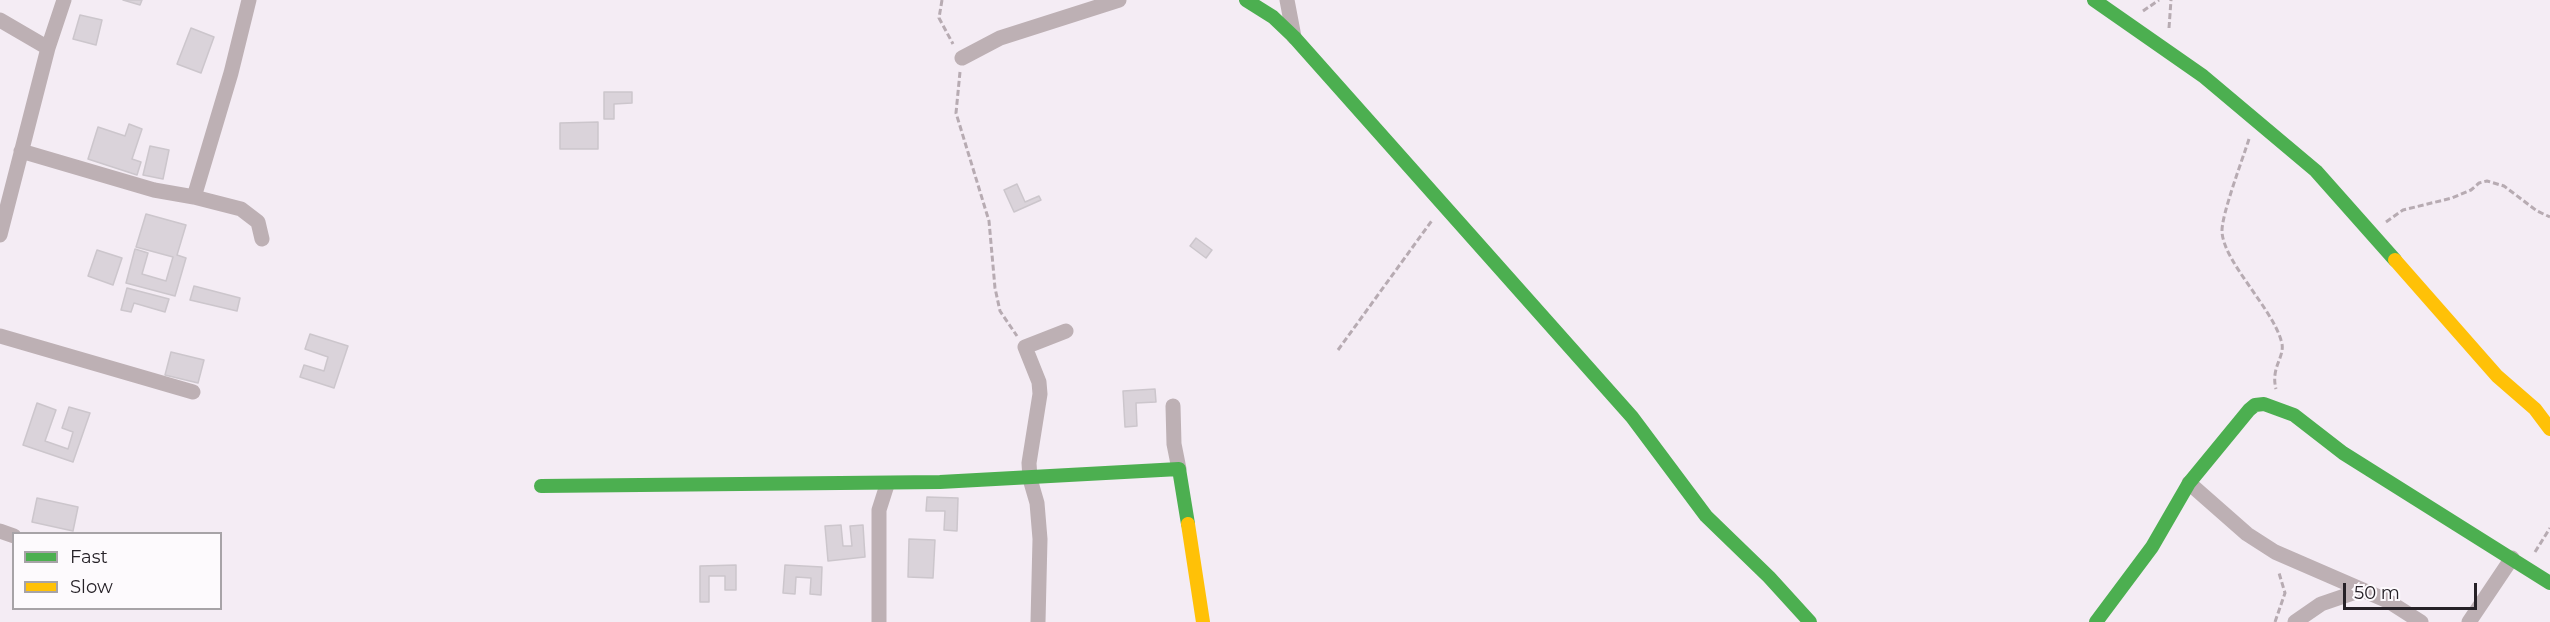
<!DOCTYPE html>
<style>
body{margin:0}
#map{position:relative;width:2550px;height:622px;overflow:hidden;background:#f4ecf4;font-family:Montserrat,sans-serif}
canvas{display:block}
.legend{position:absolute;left:12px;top:532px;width:210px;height:78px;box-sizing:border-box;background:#fdfafd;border:2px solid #a7a3a7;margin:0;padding:8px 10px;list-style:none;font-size:18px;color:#262127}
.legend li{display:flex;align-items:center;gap:12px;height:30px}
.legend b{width:30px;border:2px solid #a7a3a7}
.scale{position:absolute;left:2343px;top:583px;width:134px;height:27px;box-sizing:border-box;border:3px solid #262127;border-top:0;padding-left:8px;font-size:18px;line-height:21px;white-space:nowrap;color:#262127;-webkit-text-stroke:4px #fdfafd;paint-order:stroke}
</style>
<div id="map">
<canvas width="2550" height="622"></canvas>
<ul class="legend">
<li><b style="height:8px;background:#4caf50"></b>Fast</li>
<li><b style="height:8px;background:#ffc107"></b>Slow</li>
</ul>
<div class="scale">50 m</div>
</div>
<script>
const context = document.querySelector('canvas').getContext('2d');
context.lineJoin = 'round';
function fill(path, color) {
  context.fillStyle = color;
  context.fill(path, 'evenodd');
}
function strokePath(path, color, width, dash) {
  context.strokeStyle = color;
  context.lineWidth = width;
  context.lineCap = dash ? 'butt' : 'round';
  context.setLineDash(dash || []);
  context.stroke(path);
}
const building = new Path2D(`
 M123,0H142L140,5Z
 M80,15L102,20L96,45L73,39Z
 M191,28L214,37L201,73L177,64Z
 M604,92H632V103L614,104V119H604Z
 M598,122V149H560V123Z
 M129,124L142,129L132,159L141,162L137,175L88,159L98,127L125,136Z
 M150,146L169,150L163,179L143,175Z
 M1017,184L1025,202L1039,196L1041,200L1014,212L1004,190Z
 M146,214L186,225L177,255L186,258L175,296L126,283L135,249L148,253L142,274L166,281L173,257L136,247Z
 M1196,238L1212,250L1206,258L1190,246Z
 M97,250L122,258L113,285L88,276Z
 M194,286L240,298L237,311L190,300Z
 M127,288L169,299L165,312L134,303L131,312L121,310Z
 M310,334L348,346L334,388L300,377L304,365L324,371L328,357L305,349Z
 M171,352L204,360L198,383L165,375Z
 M1155,389L1156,402L1136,403L1137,426L1125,427L1123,391Z
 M37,403L56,410L45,441L68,449L73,432L62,428L69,407L90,413L73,462L23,445Z
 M927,497L958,498L957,531L944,530L945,511H926Z
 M37,498L78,507L73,531L32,522Z
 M841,525L843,546H852L850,526L863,525L865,557L828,561L825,526Z
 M909,539L935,540L933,578L908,577Z
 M736,565V590H725V576H709V602H700V566Z
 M785,565L822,567L821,595L810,594L811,578L796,577L795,594L783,593Z`);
fill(building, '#dad3da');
strokePath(building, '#ccc6cc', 1.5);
strokePath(new Path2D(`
 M942,0L939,18L953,44
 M2143,11L2159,0
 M2169,28L2171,0
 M960,72L956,113L989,221L995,288L1000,311L1017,336
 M2249,139C2243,158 2221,216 2222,232C2224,262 2271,307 2281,340C2287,356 2270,366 2276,389
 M2386,222L2403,210L2452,198L2471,190L2479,183L2487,181L2504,186L2537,211L2550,217
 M1338,350L1433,219
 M2535,552L2550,528
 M2275,622L2285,593L2279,573`), '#b7abb2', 3, [6, 3]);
strokePath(new Path2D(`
 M1287,0L1294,37
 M0,20L48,48
 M962,58L1000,38L1119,0
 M21,151L154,190L194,197L231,73L249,0
 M194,197L241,209L258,222L262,239
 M0,235L48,48L64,0
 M0,336L193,392
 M1173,406L1174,444L1179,469
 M2189,483L2247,534L2275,552L2388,601L2421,622
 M0,531L14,536
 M879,622V510L887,485
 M1038,622L1040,539L1037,503L1030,479L1029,463L1040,394L1039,382L1025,347L1066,331
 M2295,622L2321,604L2362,590
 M2469,622L2512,558`), '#bdb0b4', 15);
strokePath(new Path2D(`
 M1246,0L1273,17L1294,37L1632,417L1706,516L1769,577L1810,622
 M2094,0L2203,76L2316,171L2395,260
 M541,486L940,482L1179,469L1188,524
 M2096,622L2152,547L2189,483L2249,410L2255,405L2264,404L2294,415L2343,453L2550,583`), '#4caf50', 14);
strokePath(new Path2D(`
 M2395,260L2497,376L2535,409L2550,429
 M1188,524L1203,622`), '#ffc107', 14);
</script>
